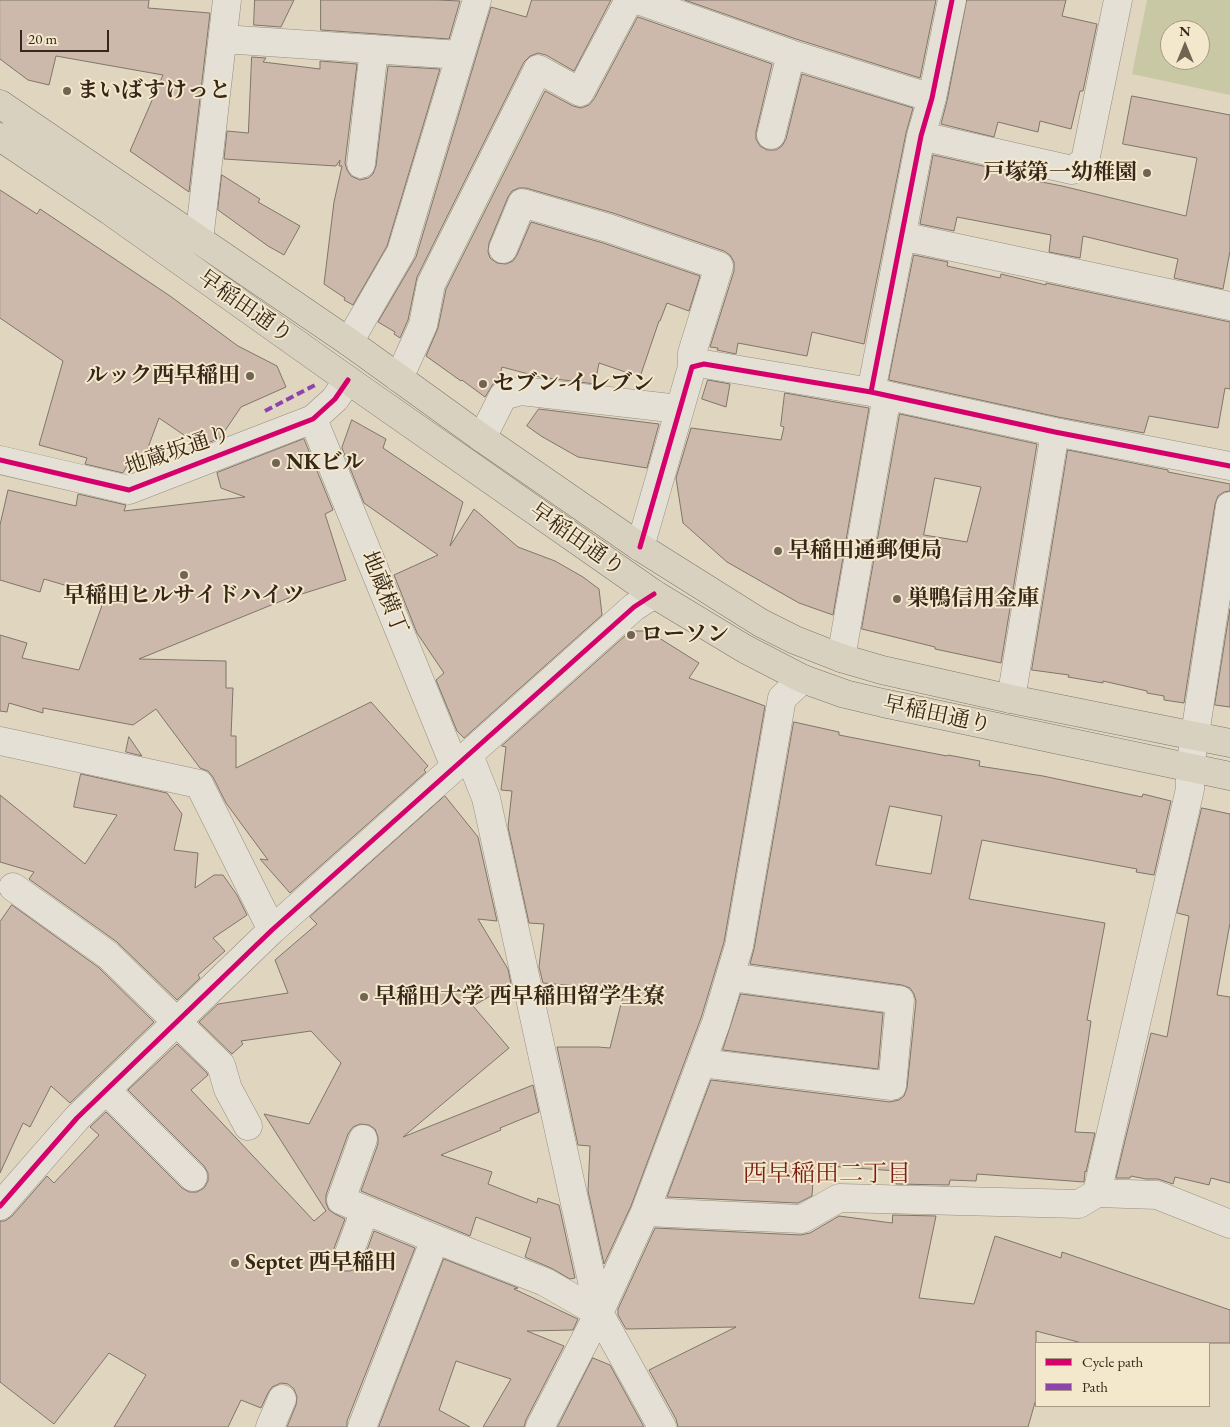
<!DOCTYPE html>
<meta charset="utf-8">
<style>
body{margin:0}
#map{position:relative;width:1230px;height:1427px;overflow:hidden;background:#e0d5be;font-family:"EB Garamond",serif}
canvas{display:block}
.legend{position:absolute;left:1035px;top:1342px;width:175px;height:65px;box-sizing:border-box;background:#f3e7cc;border:1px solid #a79a85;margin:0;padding:6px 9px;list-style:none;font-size:15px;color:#36271a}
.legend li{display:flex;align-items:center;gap:10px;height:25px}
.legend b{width:25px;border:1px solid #a79a85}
.north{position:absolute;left:1160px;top:20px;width:50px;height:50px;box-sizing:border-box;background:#f3e7cc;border:1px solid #a79a85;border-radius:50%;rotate:0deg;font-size:14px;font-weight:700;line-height:20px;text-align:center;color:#36271a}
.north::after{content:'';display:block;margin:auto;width:18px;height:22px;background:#726453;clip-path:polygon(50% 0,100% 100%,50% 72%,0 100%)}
.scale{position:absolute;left:20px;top:30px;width:89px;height:22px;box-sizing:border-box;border:2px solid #36271a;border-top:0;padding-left:6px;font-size:15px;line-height:18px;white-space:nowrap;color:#36271a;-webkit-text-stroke:4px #f3e7cc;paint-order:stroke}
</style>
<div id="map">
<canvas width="1230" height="1427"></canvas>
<ul class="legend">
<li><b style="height:6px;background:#d6006c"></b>Cycle path</li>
<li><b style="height:6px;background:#8e44ad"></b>Path</li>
</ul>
<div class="north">N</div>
<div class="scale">20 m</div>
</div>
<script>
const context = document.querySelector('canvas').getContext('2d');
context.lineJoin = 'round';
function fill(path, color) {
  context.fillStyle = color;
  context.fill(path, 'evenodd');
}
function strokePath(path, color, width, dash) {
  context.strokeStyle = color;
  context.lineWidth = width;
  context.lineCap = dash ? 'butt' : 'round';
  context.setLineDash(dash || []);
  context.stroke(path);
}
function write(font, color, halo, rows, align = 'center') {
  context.font = font + ' "EB Garamond","Noto Serif JP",serif';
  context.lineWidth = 4;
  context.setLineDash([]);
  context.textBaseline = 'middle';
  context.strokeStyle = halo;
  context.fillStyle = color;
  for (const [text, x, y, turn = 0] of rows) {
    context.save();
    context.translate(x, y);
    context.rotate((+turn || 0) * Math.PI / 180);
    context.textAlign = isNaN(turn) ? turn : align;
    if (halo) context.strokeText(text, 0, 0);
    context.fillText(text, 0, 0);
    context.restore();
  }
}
fill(new Path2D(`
 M1147,0H1230V95L1132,74ZM1170,30H1200V60H1170Z`), '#c8c9a4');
const building = new Path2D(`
 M0,0H149L148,8L210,13L189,192L130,151L163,75L56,56L49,85L28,80L0,59Z
 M255,0H294L281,27L254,25Z
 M321,0H437L460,1L449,39L321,30Z
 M532,0H611L574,71L546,55L538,53L530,56L524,62L417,277L408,320L400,338L394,334L395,332L378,322L416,257L491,7L526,17Z
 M685,0H936L920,78L796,39Z
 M967,0H1066L1062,16L1097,24L1083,91H1080L1071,129L1040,121L1038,132L998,122L994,137L941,124L947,101Z
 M638,17L772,64L756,132V139L760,146L767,150H776L782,146L786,139L802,74L913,108L906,133L864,344L812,332L807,356L738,343L736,354L717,350L718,348L710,347L734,271V262L730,255L724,251L613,213L526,188H519L512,191L508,197L489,243L488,252L490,258L497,263L506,264L513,261L517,255L531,222L603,243L700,276L689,311L667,303L660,321H659L640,377L599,363L595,384L540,377L502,367L498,381L493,384L485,397L462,380L461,381L426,356L438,328L446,289L545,91L573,106L581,108L589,105L594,99Z
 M252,57L266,58L263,62L320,69V61L357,64L345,163L347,170L351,176L360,180L368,178L373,174L376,166L388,66L440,69L387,246L353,305L344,300L345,298L324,284L334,202L342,166H339L340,160L336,166L224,159L227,131L248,133Z
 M1132,96L1230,115V251L1223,289L1174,278L1178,259L1083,236L1080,258L1049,252L1051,235L957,217L954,231L920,224L933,155L987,167L986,171L1062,186L1186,216L1197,158L1123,144Z
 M222,175L260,199L258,202L300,226L284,255L268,246L218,210Z
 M0,190L37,214L40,209L170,296L238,346L277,366L286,387L241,407L220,438L200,446L159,418L143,461L132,457L123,473L85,464L87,458L39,445L63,361L0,318Z
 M914,255L948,262L947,266L1000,278L1001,274L1046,285V283L1230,322V389L1225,388L1218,428L1149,416L1144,433L1058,417L889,380Z
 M708,380L730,384L726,407L702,399Z
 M785,393L869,408L833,615L799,603L727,562L683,523L676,478L691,428L781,440L784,427L781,426Z
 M539,409L659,424L647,468L578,457L541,436L527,426Z
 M900,414L1037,444L1001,663L935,649V647L862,629ZM935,478L981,487L967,542L924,535Z
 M352,420L386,439L383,448L463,502L450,546L474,509L518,547L555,561L583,577L599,589L602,615L464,738L457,731L436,680L444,673L417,633L394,575L438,555L364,503L342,448Z
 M304,439L333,510L325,514L346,580L286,599L139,659L226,661V688H233L231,736H236V768L371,702L428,766L424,770L426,772L290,893L260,859L268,860L226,803L213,777L208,771L200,768L156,709L133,725L43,708V713L9,703L7,712L0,711V635L27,643L22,658L79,670L105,597L44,579L40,592L0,580V525L8,490L76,506L78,494L126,505L124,511L245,497L221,488L217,473Z
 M1068,450L1168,470V472L1230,484V491L1224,492L1218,496L1215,504L1184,703L1164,700V696L1147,693V691L1103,681V683L1068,677L1069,675L1032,670Z
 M1230,609V707L1215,705Z
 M631,631H648L699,663L689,678L765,706L724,942L701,1018L631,1206L604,1264L588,1191L590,1146L578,1145L557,1047H598L610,1048L624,992L587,990V987L543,983L539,967L544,924L529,923L508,827L512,791L501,790L506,747L502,746Z
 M794,722L839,732V735L947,756L948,755L980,761L979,766L1043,776L1142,797L1143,794L1171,801L1154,875L1136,872L1137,869L982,840L969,899L1105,923L1087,1020L1091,1021L1075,1132L1095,1133L1086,1172L1085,1171L1084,1182L977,1174L976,1181L950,1180L949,1185L896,1184L897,1171L814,1165L812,1196L798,1203L667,1197L711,1080L890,1102L899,1100L904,1096L907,1088L916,1001L914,994L910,988L902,985L750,964L754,949ZM890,806L942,816L931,874L876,865Z
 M129,737L142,756L126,752Z
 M81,774L167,793L182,814L174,850L198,853L195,888L214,875H223L237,895L247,915L213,938L225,951L198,975L200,978L177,1000L117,942L29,879L34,872L0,862V795L85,864L117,815L74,807Z
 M445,796L478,837L497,921L478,919L508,969L511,984L473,1006L509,1048L403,1137L533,1085L539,1112L500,1128L501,1130L441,1155L492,1172L488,1184L537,1203L538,1198L559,1205L575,1278L570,1279L551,1268L525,1257L531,1238L476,1217L470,1236L361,1191L378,1144V1137L375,1129L369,1125L360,1124L353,1127L348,1134L326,1195V1203L329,1210L335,1214L345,1219L333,1251V1259L336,1266L343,1271H350L358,1268L363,1261L374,1231L415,1248L347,1421V1427H287L296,1405L297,1397L294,1389L288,1384L281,1383L272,1387L268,1393L261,1408L241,1400L228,1427H114L146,1375L109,1353L54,1424L0,1382V1221H5L12,1216L47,1176L54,1183L99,1135L90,1127L106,1112L182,1188L189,1192H197L204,1188L208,1181V1173L204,1166L128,1090L177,1044L207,1073L208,1075L191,1090L314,1221L326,1211L264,1114L309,1124L341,1063L311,1031L241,1041L243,1044L232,1054L199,1022L218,1004L288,993L275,960L317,924L310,917Z
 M1202,808L1230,814V923L1217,995L1230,997V1183L1211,1178L1209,1185L1175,1177L1173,1184L1158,1179H1146L1131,1176L1130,1178H1116L1151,1033L1167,1037L1189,916L1177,913Z
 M12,905L98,967L154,1022L70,1103L51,1086L30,1127L23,1123L0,1173V922Z
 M741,994L883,1013L878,1069L723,1050Z
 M893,1215L936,1216L919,1298L974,1304L995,1236L1061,1258L1062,1252L1230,1310V1343H1082L1036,1331V1399L1028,1427H678L676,1419L649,1370L736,1327L626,1329L618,1315V1309L655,1228L801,1235L810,1233L839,1216L892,1223Z
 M444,1259L518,1288L514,1289L578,1319L573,1330L527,1331L564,1346L526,1420L524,1427H483L511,1379L456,1361L439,1410L470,1427H379Z
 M593,1358L610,1365L644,1427H558Z`);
fill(building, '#ccb9ac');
strokePath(building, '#7e7669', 1);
const minor = new Path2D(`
 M638,0L791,54L932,98
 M223,39L460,55
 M771,135L791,54
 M921,136L1072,170L1085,161L1118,0
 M361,164L374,49
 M901,236L1230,306
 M199,240L227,0
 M503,249L522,203L608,228L719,266L692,353V367
 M349,342L401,252L477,0
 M399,378L423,325L431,284L538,69L580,92L629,0
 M871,392L921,136L932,98L952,0
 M313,419L455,767
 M482,438L503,396L521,391L679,409
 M0,460L129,490L313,419L335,399L348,380
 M640,547L692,367L704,364L871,392L1055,432L1230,466
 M841,658L887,395
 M803,679L782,698L739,946L716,1023L645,1212L802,1219L839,1198L1079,1204L1097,1193L1157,1195L1230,1224
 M1011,699L1055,432
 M0,741L199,784L272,930
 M469,755L486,798L599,1313L662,1427
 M13,887L108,955L221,1065L228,1089L248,1126
 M701,1063L892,1086L900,1000L730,977
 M106,1090L193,1177
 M363,1139L341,1200L435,1239L545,1282L599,1313
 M1097,1193L1190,789V767L1230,506
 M0,1206L77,1118L272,930L634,607L654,594
 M348,1256L365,1210
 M270,1427L282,1399
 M362,1427L435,1239
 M540,1427L599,1313L645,1212`);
const major = new Path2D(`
 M0,104L349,342L482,438L640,547L761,623L795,640L841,658L882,670L1011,699L1230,743
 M0,137L110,211L348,380L654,594L745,649L803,679L845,694L883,703L1230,776`);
strokePath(minor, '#958e7f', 29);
strokePath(major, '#7e7669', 29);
strokePath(minor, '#e5e0d5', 28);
strokePath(major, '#d9d1c0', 28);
strokePath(new Path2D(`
 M265,411L315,385`), '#8e44ad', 4, [8, 4]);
strokePath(new Path2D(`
 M871,392L921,136L932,98L952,0
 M0,460L129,490L313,419L335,399L348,380
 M640,547L692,367L704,364L871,392L1055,432L1230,466
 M0,1206L77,1118L272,930L634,607L654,594`), '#d6006c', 5);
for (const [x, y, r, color] of [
 [67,91,5,"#726453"],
 [1147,173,5,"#726453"],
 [250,376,5,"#726453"],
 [483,384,5,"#726453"],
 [276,463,5,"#726453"],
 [778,551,5,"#726453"],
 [184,575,5,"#726453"],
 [897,599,5,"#726453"],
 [631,635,5,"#726453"],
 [364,997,5,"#726453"],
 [235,1263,5,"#726453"]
]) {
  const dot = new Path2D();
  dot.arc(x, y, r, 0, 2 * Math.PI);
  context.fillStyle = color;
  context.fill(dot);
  strokePath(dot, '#f3e7cc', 2);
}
write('bold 22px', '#36271a', '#f3e7cc', [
 ["まいばすけっと",77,91],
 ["戸塚第一幼稚園",1137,173,"right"],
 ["ルック西早稲田",240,376,"right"],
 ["セブン-イレブン",493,384],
 ["NKビル",286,463],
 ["早稲田通郵便局",788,551],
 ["早稲田ヒルサイドハイツ",184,596,"center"],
 ["巣鴨信用金庫",907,599],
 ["ローソン",641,635],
 ["早稲田大学 西早稲田留学生寮",374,997],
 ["Septet 西早稲田",245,1263]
], 'left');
write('22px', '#36271a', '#f3e7cc', [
 ["早稲田通り",245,307,35],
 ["地蔵坂通り",178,451,-19],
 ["早稲田通り",577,540,35],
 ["地蔵横丁",384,593,68],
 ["早稲田通り",937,715,12]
]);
write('24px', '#7a1f14', '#f3e7cc', [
 ["西早稲田二丁目",827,1174]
]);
</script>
